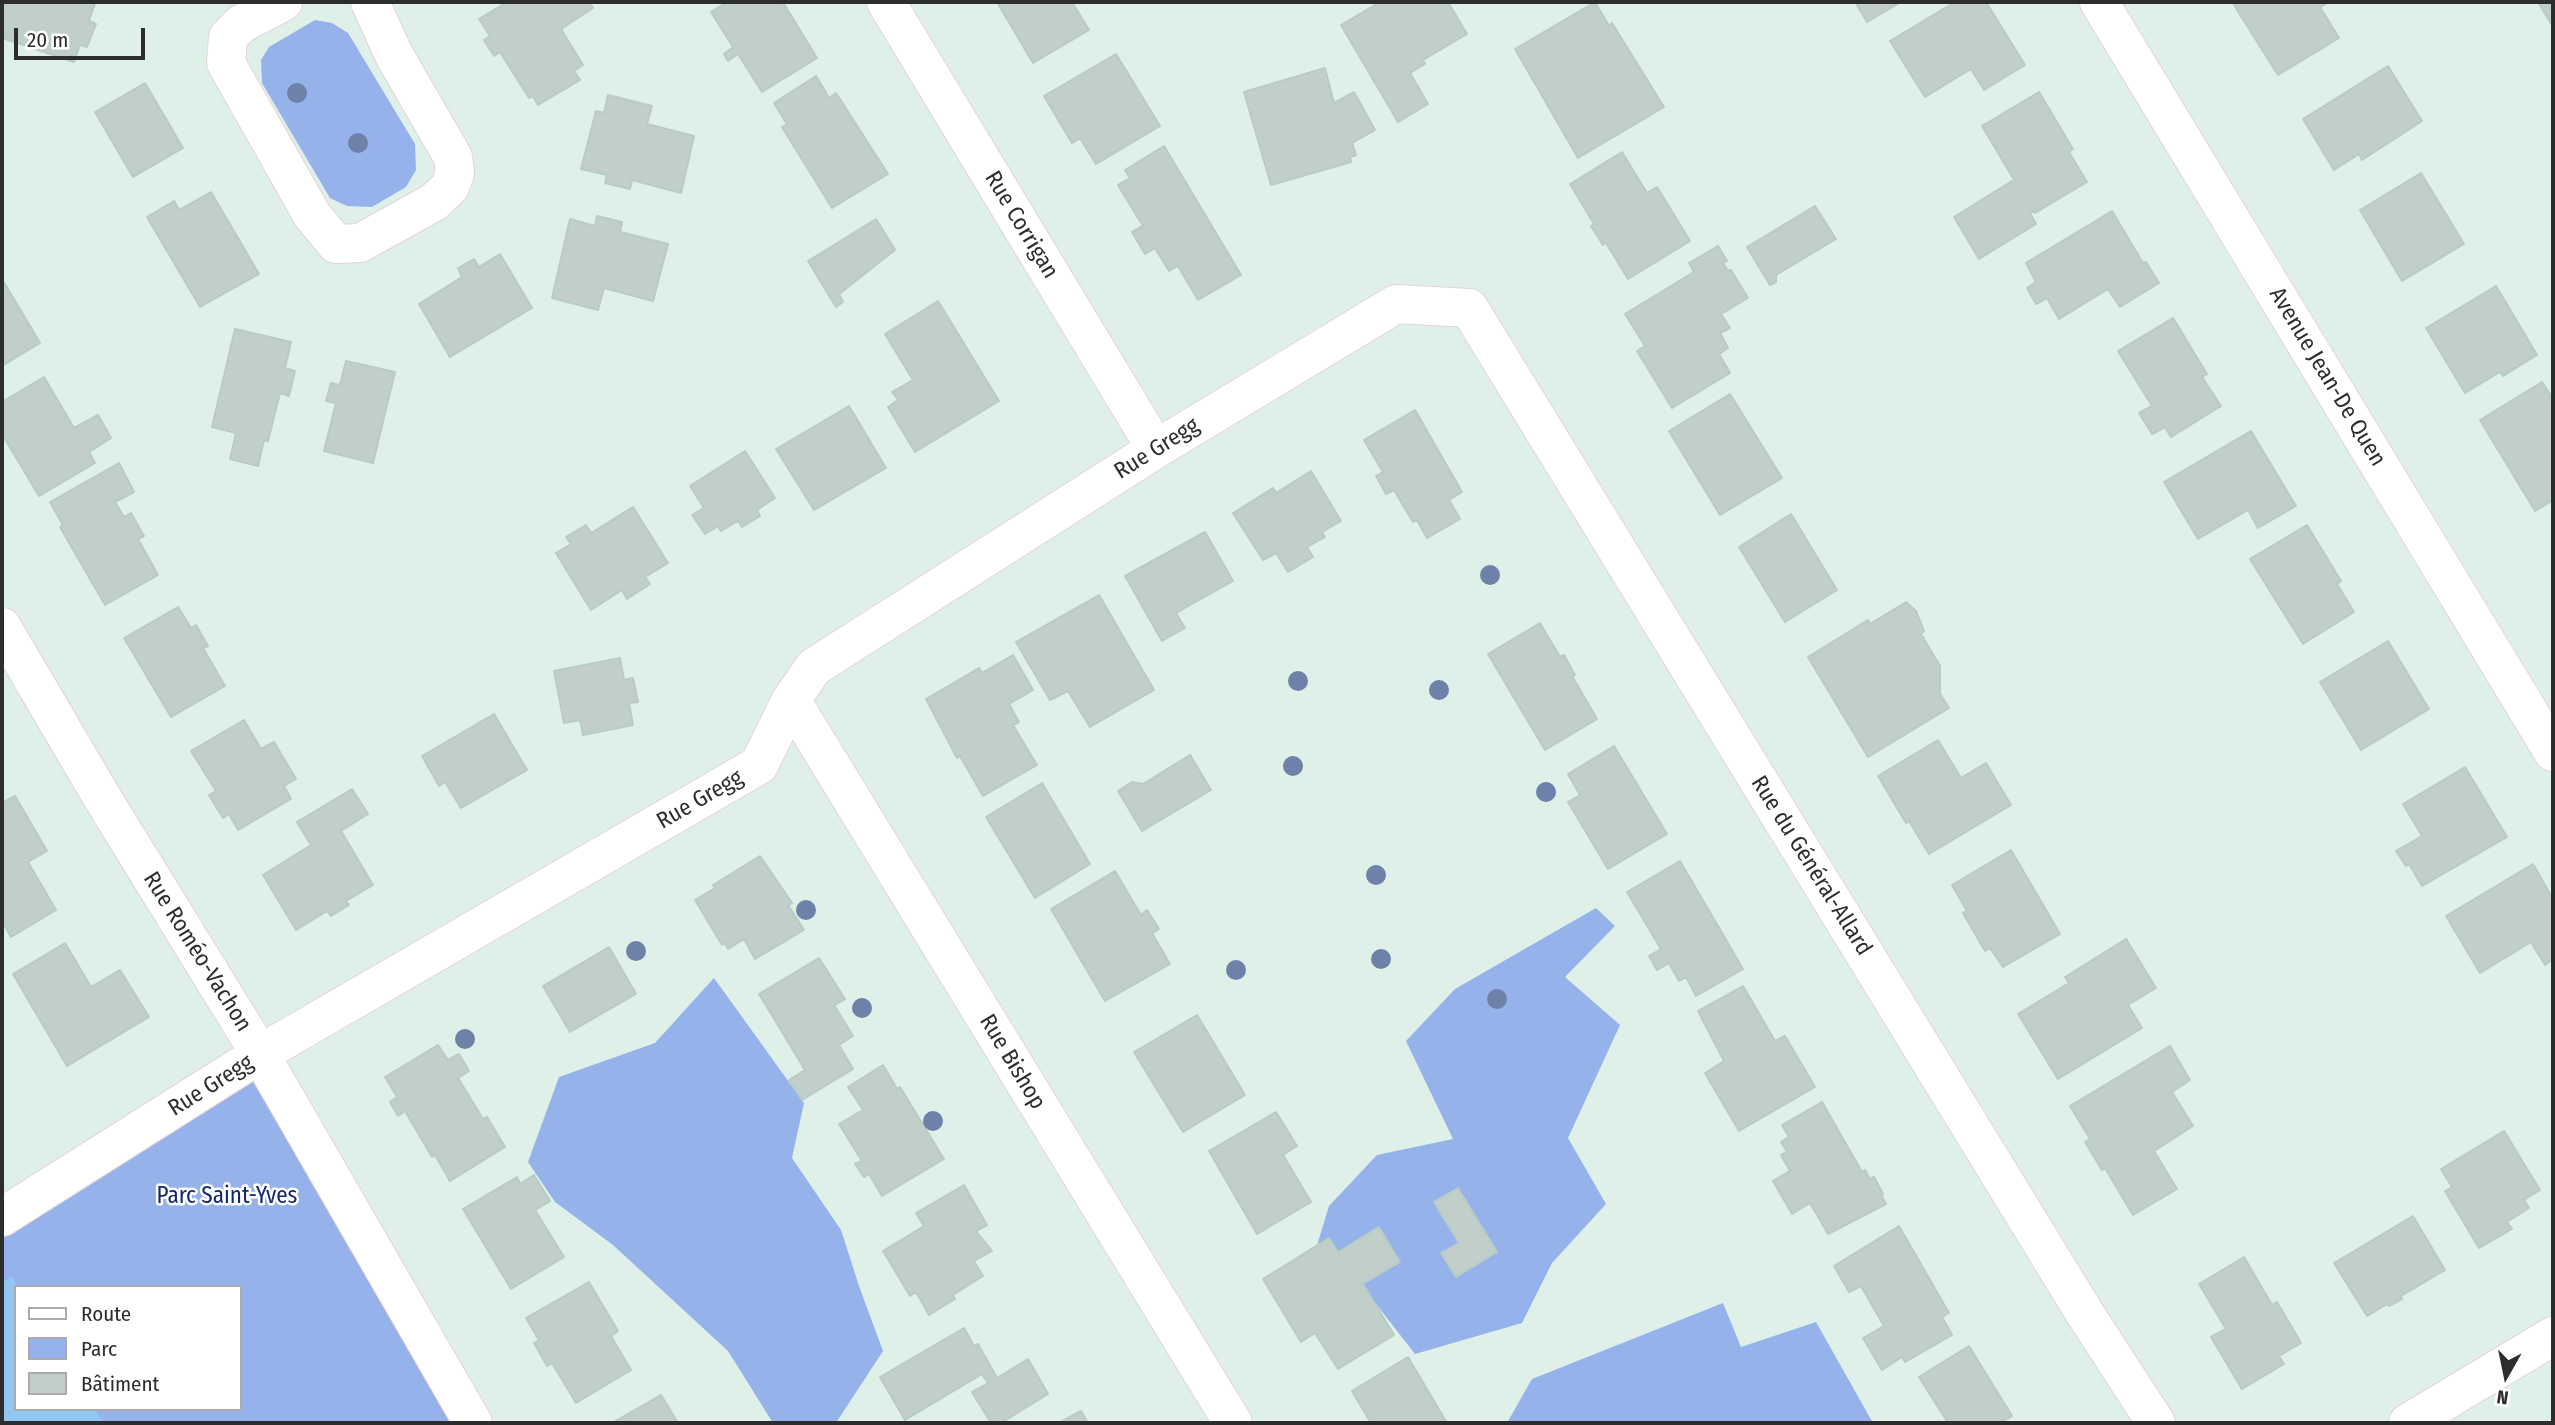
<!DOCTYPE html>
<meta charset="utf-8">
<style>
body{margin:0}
#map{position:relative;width:2555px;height:1425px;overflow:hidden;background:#def0e8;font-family:"Fira Sans Condensed",sans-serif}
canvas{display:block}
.frame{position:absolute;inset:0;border:4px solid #2d2d2d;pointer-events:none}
.legend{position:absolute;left:14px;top:1285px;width:228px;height:126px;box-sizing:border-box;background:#fff;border:2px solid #ababab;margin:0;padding:9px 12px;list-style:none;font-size:21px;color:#2d2d2d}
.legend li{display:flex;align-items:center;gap:14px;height:35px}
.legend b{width:35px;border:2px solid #ababab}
.north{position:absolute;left:2471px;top:1341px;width:70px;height:70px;-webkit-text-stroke:5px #fff;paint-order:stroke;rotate:189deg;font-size:19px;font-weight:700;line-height:28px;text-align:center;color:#2d2d2d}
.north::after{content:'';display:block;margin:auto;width:24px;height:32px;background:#2d2d2d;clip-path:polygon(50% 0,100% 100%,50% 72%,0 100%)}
.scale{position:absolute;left:14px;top:28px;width:131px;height:32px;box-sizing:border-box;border:4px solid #2d2d2d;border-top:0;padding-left:9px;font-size:21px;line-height:24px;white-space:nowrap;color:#2d2d2d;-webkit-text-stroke:5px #fff;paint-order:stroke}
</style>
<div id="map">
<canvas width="2555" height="1425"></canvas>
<div class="frame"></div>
<ul class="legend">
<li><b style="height:9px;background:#fff"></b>Route</li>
<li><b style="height:19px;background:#96b2eb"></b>Parc</li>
<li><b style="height:19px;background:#c1cec9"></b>Bâtiment</li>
</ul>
<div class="north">N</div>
<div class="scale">20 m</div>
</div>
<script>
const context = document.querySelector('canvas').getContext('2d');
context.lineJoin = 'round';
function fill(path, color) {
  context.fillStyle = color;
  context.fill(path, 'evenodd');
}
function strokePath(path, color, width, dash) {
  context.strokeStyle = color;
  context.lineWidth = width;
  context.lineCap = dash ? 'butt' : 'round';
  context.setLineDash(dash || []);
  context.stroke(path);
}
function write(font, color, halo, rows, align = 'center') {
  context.font = font + ' "Fira Sans Condensed",sans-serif';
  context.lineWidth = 5;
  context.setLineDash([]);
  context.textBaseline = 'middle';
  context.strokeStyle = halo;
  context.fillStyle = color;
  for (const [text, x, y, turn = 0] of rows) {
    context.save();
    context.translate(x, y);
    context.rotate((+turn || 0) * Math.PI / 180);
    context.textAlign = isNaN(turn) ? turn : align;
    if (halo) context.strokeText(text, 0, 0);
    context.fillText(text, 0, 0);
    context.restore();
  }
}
fill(new Path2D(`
 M315,20L332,23L348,33L415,144L416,170L406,187L372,207L347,206L330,198L262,83L261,60L269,47Z
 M1596,908L1615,926L1565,977L1620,1025L1568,1138L1606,1204L1552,1263L1522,1323L1415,1354L1376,1304L1315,1252L1329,1206L1377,1155L1453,1139L1406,1041L1455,989Z
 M714,978L804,1103L792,1158L841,1230L859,1286L883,1351L836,1423H773L728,1351L613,1245L555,1202L528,1162L559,1077L655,1043Z
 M260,1073L468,1423H2V1224ZM16,1287H240V1409H16Z
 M1723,1303L1741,1347L1816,1322L1873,1423H1507L1532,1379Z`), '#96b2eb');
fill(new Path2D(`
 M12,1276L18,1287H16V1409H95L103,1423H2V1282Z`), '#91c8f3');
const building = new Path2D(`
 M2,2L95,3L89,21L96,24L87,47L80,45L74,62L2,38Z
 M507,2H589L593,8L561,29L583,65L574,71L580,80L538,105L533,96L529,98L500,52L494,56L484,40L490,36L479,19Z
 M727,2H781L783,5L784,4L817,58L762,92L738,54L728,61L724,54L733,47L711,12Z
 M997,2H1072L1089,30L1033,63Z
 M1380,2H1448L1467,34L1423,60L1425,64L1410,73L1428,104L1398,122L1341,25Z
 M1595,2L1609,26L1612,23L1664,107L1578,158L1515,49Z
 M1855,2H1901L1867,22Z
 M1955,2H1986L2025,65L1984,90L1971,69L1925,97L1890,41Z
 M2239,2H2329L2320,7L2339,38L2278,75L2234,5Z
 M2538,2H2553V27Z
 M1116,54L1160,126L1096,164L1080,138L1072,143L1044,96Z
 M2388,66L2422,121L2362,160L2359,154L2334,170L2303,119Z
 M1325,68L1334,103L1354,92L1375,130L1352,143L1356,155L1350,157L1351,162L1271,185L1244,92Z
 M816,76L829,98L836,93L888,174L832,208L782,127L787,124L774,103Z
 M145,83L183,148L133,177L95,112Z
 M2039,92L2073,149L2069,152L2087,182L2035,213L2034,211L2030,213L2036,224L1979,259L1954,217L2012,181L2014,185L2016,183L1982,126Z
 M608,95L652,106L647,124L694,136L681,193L632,180L630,189L605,183L607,175L581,169L596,111L604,113Z
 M1164,146L1241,275L1198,300L1178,266L1169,271L1155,248L1145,254L1132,232L1143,226L1118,185L1130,178L1125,170Z
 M1622,152L1647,193L1657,187L1690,241L1628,279L1606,243L1603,245L1591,226L1594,224L1570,184Z
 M2421,173L2464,244L2402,281L2360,210Z
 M211,192L259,274L200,307L147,217L174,201L179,210Z
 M1815,206L1836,239L1776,275V282L1770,285L1747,247Z
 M2112,211L2143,263L2146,262L2159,283L2120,307L2108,289L2059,319L2047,298L2036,304L2027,288L2036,282L2026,263Z
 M597,216L622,222L620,232L668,244L653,301L604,288L598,310L552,298L570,219L595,226Z
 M876,219L895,250L839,294L843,302L836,307L808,261Z
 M1718,246L1727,261L1723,263L1728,271L1731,270L1748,298L1721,314L1730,328L1720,333L1728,348L1719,354L1730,373L1672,408L1637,351L1645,346L1625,314L1694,272L1689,263Z
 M500,254L532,308L450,357L419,304L462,277L458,268L474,259L479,267Z
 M2,279L40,343L2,366Z
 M2496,286L2537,355L2503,376L2500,372L2465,393L2426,328Z
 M938,301L999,401L915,452L888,407L898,400L892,392L913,380L885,334Z
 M2173,318L2207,374L2202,377L2221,406L2171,437L2165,427L2152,434L2139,413L2152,406L2118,351Z
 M235,329L291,342L285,368L295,371L289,396L280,393L268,441L264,440L258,466L230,459L236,433L212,427Z
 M346,361L395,372L373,463L324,451L336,403L326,401L331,383L340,385Z
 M44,377L74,428L98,415L111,438L89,452L95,463L39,496L2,434V402Z
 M2542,382L2553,399V500L2535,511L2480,420Z
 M1730,394L1782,478L1720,515L1669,431Z
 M849,406L886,468L814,510L776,449Z
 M1415,410L1462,492L1449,500L1460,519L1427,538L1417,520L1413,522L1394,490L1386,494L1376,476L1383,472L1364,440Z
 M2251,431L2296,506L2258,528L2248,510L2198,539L2164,482Z
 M745,451L775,498L757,510L760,516L742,527L738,521L721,531L718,526L705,534L692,515L704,508L690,486Z
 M119,463L134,492L115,502L124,517L131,513L144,536L138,539L158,575L105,605L60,527L63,525L50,502Z
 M1311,471L1341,521L1322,532L1325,537L1307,547L1313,557L1288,572L1276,553L1263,560L1233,513L1273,488L1276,493Z
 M633,507L668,563L645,577L650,584L627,599L622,590L591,610L556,553L571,544L566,537L586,525L591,533Z
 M1791,514L1837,590L1785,622L1739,547Z
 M2307,525L2341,581L2337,584L2354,612L2303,644L2250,559Z
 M1205,532L1233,581L1176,613L1185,628L1162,641L1125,576Z
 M1099,595L1154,690L1090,727L1068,691L1050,700L1016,642Z
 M1906,602L1916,611L1924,631L1921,634L1940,666V694L1949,708L1868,757L1808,657L1868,620L1870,624Z
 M178,607L191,628L196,625L208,646L203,648L225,686L171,717L124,638Z
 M1540,623L1560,657L1564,655L1575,675L1572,676L1597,719L1545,750L1488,654Z
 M2388,641L2429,709L2361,750L2320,682Z
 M1013,655L1033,690L1009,704L1019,722L1013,725L1037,765L983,796L960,756L957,758L926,699L979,668L982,673Z
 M620,658L624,680L633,678L638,702L629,703L633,725L583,735L580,720L564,723L554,671Z
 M494,714L527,770L461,808L445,782L439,786L422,756Z
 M244,720L261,749L274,742L296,779L284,786L291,799L238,830L229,814L223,818L209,795L216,791L191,751Z
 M1938,740L1961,778L1986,763L2011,805L1929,854L1909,821L1906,823L1878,776Z
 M1614,746L1667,834L1608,869L1568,802L1580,795L1568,774Z
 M1190,755L1211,790L1142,831L1118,791L1132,782L1143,784Z
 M2465,767L2507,837L2422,886L2409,864L2406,866L2396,851L2422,836L2403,804Z
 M1042,783L1090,864L1035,898L986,817Z
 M352,789L368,814L341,831L373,885L346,901L349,905L331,916L327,911L296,930L263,875L311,845L297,822Z
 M15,796L47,851L28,862L56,910L11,937L2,921V803Z
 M2011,850L2060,934L2003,967L1990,948L1985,951L1963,913L1967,911L1952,885Z
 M760,856L792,903L788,905L804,930L755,959L744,939L728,949L725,943L722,945L695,900L715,888L713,885Z
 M1680,861L1743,969L1696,996L1686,977L1679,981L1669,963L1657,970L1649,956L1661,949L1627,892Z
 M2533,864L2553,899V959L2545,965L2531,942L2480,973L2446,916Z
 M1115,871L1141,915L1147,910L1159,929L1152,933L1170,964L1105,1001L1051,909Z
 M2126,939L2156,988L2128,1005L2142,1028L2058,1079L2018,1014L2069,983L2065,977Z
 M65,943L91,987L120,970L149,1017L67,1066L13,974Z
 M609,947L636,994L570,1032L543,986Z
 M819,958L845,999L834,1005L853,1036L839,1045L853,1069L802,1100L789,1080L805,1070L759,994Z
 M1743,986L1775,1041L1785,1036L1815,1087L1739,1131L1705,1073L1724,1061L1698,1011Z
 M1197,1015L1245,1095L1183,1132L1134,1052Z
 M438,1045L448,1060L459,1054L469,1071L458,1078L483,1119L487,1117L505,1147L450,1181L435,1155L432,1157L405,1111L398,1116L390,1102L397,1097L385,1077Z
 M2170,1046L2190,1080L2172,1092L2193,1126L2154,1151L2177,1189L2133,1215L2105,1168L2102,1170L2085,1142L2090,1139L2070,1106Z
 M883,1065L897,1089L900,1087L944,1159L882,1196L869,1174L864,1177L855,1164L862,1161L839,1124L863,1110L848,1087Z
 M1822,1102L1862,1172L1865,1170L1870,1179L1874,1177L1883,1194L1881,1195L1886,1204L1828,1234L1810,1203L1792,1214L1773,1181L1790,1171L1781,1155L1787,1152L1781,1142L1789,1137L1782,1125Z
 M1276,1112L1297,1146L1283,1155L1311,1202L1257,1234L1209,1151Z
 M2504,1131L2540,1190L2524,1200L2529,1208L2507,1222L2512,1229L2479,1248L2445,1191L2452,1187L2441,1169Z
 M534,1175L550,1201L535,1210L564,1257L511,1289L463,1209L517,1177L520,1184Z
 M964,1185L987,1225L976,1231L992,1251L974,1261L983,1276L953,1295L955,1299L929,1315L916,1292L910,1296L883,1251L924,1226L916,1213Z
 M1458,1188L1497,1252L1456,1277L1441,1253L1459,1243L1434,1202Z
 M2413,1216L2445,1270L2401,1296L2402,1299L2389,1306L2387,1304L2367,1316L2334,1263Z
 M1899,1226L1949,1313L1942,1317L1952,1335L1905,1362L1902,1357L1882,1370L1863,1338L1884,1326L1861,1286L1849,1292L1834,1266Z
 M1379,1227L1400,1262L1363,1284L1394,1335L1338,1369L1315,1333L1301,1342L1263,1279L1329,1238L1338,1252Z
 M2244,1257L2272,1305L2277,1302L2301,1343L2279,1356L2284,1364L2242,1389L2211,1337L2226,1329L2199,1284Z
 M589,1282L618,1331L611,1336L631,1370L576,1403L552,1363L547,1366L534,1343L539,1340L526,1318Z
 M964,1328L974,1346L978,1344L997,1378L1028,1359L1048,1394L1001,1423H991L972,1392L988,1383L982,1374L905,1420L880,1377Z
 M1969,1346L2012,1416L2000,1423H1948L1919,1377Z
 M1408,1357L1447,1423H1371L1352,1391Z
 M661,1395L678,1423H612Z
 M1081,1411L1088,1423H1059Z`);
fill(building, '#c1cec9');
strokePath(building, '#b7ccc5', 2);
const minor = new Path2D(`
 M283,2L241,24L228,37L226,63L312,215L336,244L360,243L434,202L450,187L455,173L453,157L394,55L370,2
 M886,2L1156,449
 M2099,2L2553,752
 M2,627L103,799L260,1054L473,1423
 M791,700L1233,1423
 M2,1217L260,1054L759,765L791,700L814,667L1156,449L1396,304L1469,308L2084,1312L2156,1423
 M2408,1423L2553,1336`);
strokePath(minor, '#e7d3d7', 40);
strokePath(minor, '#fff', 38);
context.fillStyle = '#6e81a8';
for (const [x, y] of [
 [297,93],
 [358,143],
 [1490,575],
 [1298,681],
 [1439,690],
 [1293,766],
 [1546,792],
 [1376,875],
 [806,910],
 [636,951],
 [1381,959],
 [1236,970],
 [1497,999],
 [862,1008],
 [465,1039],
 [933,1121]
]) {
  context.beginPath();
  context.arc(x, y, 10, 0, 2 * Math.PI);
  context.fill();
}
write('23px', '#2d2d2d', '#fff', [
 ["Rue Corrigan",1021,225,59],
 ["Avenue Jean-De Quen",2327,377,59],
 ["Rue Gregg",1157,449,-32],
 ["Rue Gregg",700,800,-30],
 ["Rue du Général-Allard",1811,866,58],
 ["Rue Roméo-Vachon",197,952,58],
 ["Rue Bishop",1012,1062,59],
 ["Rue Gregg",211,1086,-32]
]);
write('23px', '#132674', '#fff', [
 ["Parc Saint-Yves",227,1197]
]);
</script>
